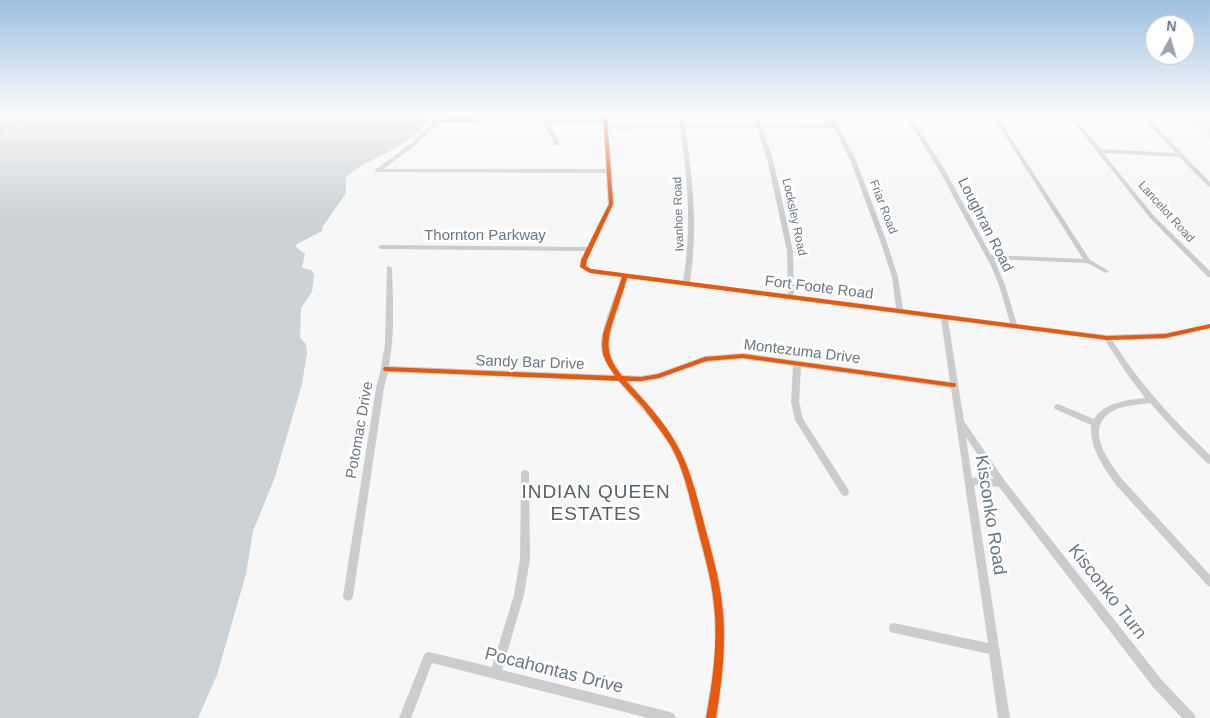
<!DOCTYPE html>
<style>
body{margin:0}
#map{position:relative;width:1210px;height:718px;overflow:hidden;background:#f7f7f7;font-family:Helvetica,sans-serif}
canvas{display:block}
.north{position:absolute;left:1145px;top:15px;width:50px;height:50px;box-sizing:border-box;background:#fff;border:1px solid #c4c8cd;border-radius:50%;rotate:6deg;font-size:14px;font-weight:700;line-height:20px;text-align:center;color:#6b7683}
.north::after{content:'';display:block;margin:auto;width:18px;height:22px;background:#9ca3ac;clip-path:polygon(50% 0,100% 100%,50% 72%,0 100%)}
</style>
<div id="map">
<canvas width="1210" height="718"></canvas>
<div class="north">N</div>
</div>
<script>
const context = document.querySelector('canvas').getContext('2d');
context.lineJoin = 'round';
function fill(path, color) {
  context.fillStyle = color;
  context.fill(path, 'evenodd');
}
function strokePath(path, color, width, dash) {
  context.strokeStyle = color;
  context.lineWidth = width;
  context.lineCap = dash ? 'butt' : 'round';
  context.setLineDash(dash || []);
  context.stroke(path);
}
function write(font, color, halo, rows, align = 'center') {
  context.font = font + ' Helvetica,sans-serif';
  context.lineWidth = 5;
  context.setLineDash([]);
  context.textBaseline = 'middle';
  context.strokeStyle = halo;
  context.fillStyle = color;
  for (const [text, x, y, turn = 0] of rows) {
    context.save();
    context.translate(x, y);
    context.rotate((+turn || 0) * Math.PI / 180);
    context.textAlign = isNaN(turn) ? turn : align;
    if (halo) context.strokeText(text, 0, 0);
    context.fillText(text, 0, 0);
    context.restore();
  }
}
fill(new Path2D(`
 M1187,115H1210V139L1204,133Z`), '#e7e9e9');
fill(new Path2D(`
 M0,115H431C408,151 378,152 348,175L346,178V193L323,226L322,231L297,244L296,247L305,254L302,268L311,270L314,274L312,292L301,308L300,338L306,344L307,353L302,384L275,477L253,531L246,574L217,675L198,718H0Z`), '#ccd2d5');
strokePath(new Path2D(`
 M0,132L30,115`), '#67767e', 1, [5, 4]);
fill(new Path2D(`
 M439,115H444L440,119H478L481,121L478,123H438L417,144L383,169H606L603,124H550L560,144L557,146L554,144L544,123L549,120H603V115H607L608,125H679L678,115H682L684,125H756L753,115H757L761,125L832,124L828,115H832L856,160L886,240L898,277L903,309L1010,323L999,285L991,266L939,170L905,115H909L945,170L991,255L1083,259L992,115H996L1090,260L1109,271L1106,273L1104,272L1087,263L994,259L1005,285L1017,324L1107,335L1165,333L1210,324V328L1165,339L1112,340C1139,383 1173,420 1210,455V464L1207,463L1178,434L1150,403C1138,405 1126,405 1115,410C1082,426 1108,460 1122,479L1210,575V587L1207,585L1116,485C1103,466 1090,449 1091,425L1055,409L1054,407L1055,405L1058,404L1094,419C1105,402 1127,400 1145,398L1127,374L1105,340L948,320L964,421L1005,481L1161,679L1194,714L1196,718H1182L1153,687L999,487L979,485H974L1010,718H998L989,654L890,632L889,628L890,624L894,623L988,643L951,388L801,367L799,402L803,419L848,489L849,492L848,495L845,496L842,495L795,420L791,402L793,366L743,359L706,362L659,379L641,382L628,381C646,401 664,421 677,444C691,468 697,496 704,523C712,550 720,577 723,604C728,642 722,681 717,718H705C712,681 718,642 713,604C710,575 701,547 694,519C688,495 683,468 670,447C656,422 636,403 618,381L388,372L384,388L353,596L352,599L348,601L344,599L343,596L376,388L380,373L385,344L387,267L389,266L392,268C393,301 395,334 389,366L614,375C608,366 602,357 601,346C600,330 616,294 621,277C608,275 590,276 580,267L581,260L585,251L381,249L378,247L381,245L587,247L608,204L606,173L375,172V170L413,142ZM680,128C688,179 692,230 683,281L592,269L586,266L587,260L614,204L608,129ZM685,128H757L768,163L787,251L788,294L690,282C698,230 693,180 685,128ZM762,128H834L850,160L880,240L892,277L896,308L794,295L793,251L774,163ZM628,278L941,319L950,382L743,353L705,356L658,373L641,376L623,375C604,353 608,338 617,312C620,301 624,289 628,278ZM966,437L994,479L979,477L972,478Z
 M1068,115H1072L1101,149L1176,153L1140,115H1145L1210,182V187L1208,186L1179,157L1103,153L1154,216L1210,271V277H1208L1150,218Z
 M525,470L528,471L529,474L530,559L524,595L502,670L670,712L674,714L676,718H648L432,663L411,718H399L425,653L429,652L492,667L514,595L520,559L521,474L522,471Z`), '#ccccce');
fill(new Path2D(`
 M603,115H607L613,204L587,260L586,266L591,269L1107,336L1165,334L1210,324V328L1165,338L1107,340L627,278C624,289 620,301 616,312C607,339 603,352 622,376L641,377L658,374L705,357L743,354L953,383H955L956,385L955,387H953L743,358L706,361L659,378L641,381H626C644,400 663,420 676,443C690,467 696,493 703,519C710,547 719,575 722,604C727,642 722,681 716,718H706C713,681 718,642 714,604C711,575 702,547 695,518C689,494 683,468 671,446C662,432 652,419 642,406C634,397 626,389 619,381L386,371H384L383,369L384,367H386L615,376L607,364L603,355L602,345L603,334L622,277L590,273L580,267L581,260L609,204Z`), '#e8590c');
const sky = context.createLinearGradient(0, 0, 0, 215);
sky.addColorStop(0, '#9dc0e0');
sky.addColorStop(0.53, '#fbfbfb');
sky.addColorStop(1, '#fbfbfb00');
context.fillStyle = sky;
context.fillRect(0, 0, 1210, 215);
write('12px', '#6b7683', '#fff', [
 ["Friar Road",883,207,69],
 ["Lancelot Road",1166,212,48],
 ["Ivanhoe Road",679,214,-92],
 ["Locksley Road",794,217,78]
]);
write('15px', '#6b7683', '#fff', [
 ["Loughran Road",985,225,63],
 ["Thornton Parkway",485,236],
 ["Fort Foote Road",819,288,7],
 ["Montezuma Drive",802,352,7],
 ["Sandy Bar Drive",530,363,2],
 ["Potomac Drive",360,430,-80]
]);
write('18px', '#6b7683', '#fff', [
 ["Kisconko Road",990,515,81],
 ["Kisconko Turn",1107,592,52],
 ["Pocahontas Drive",554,671,14]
]);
context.letterSpacing = '1px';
write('19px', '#586069', '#fff', [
 ["INDIAN QUEEN",596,493],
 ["ESTATES",596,515]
]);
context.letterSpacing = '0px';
</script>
